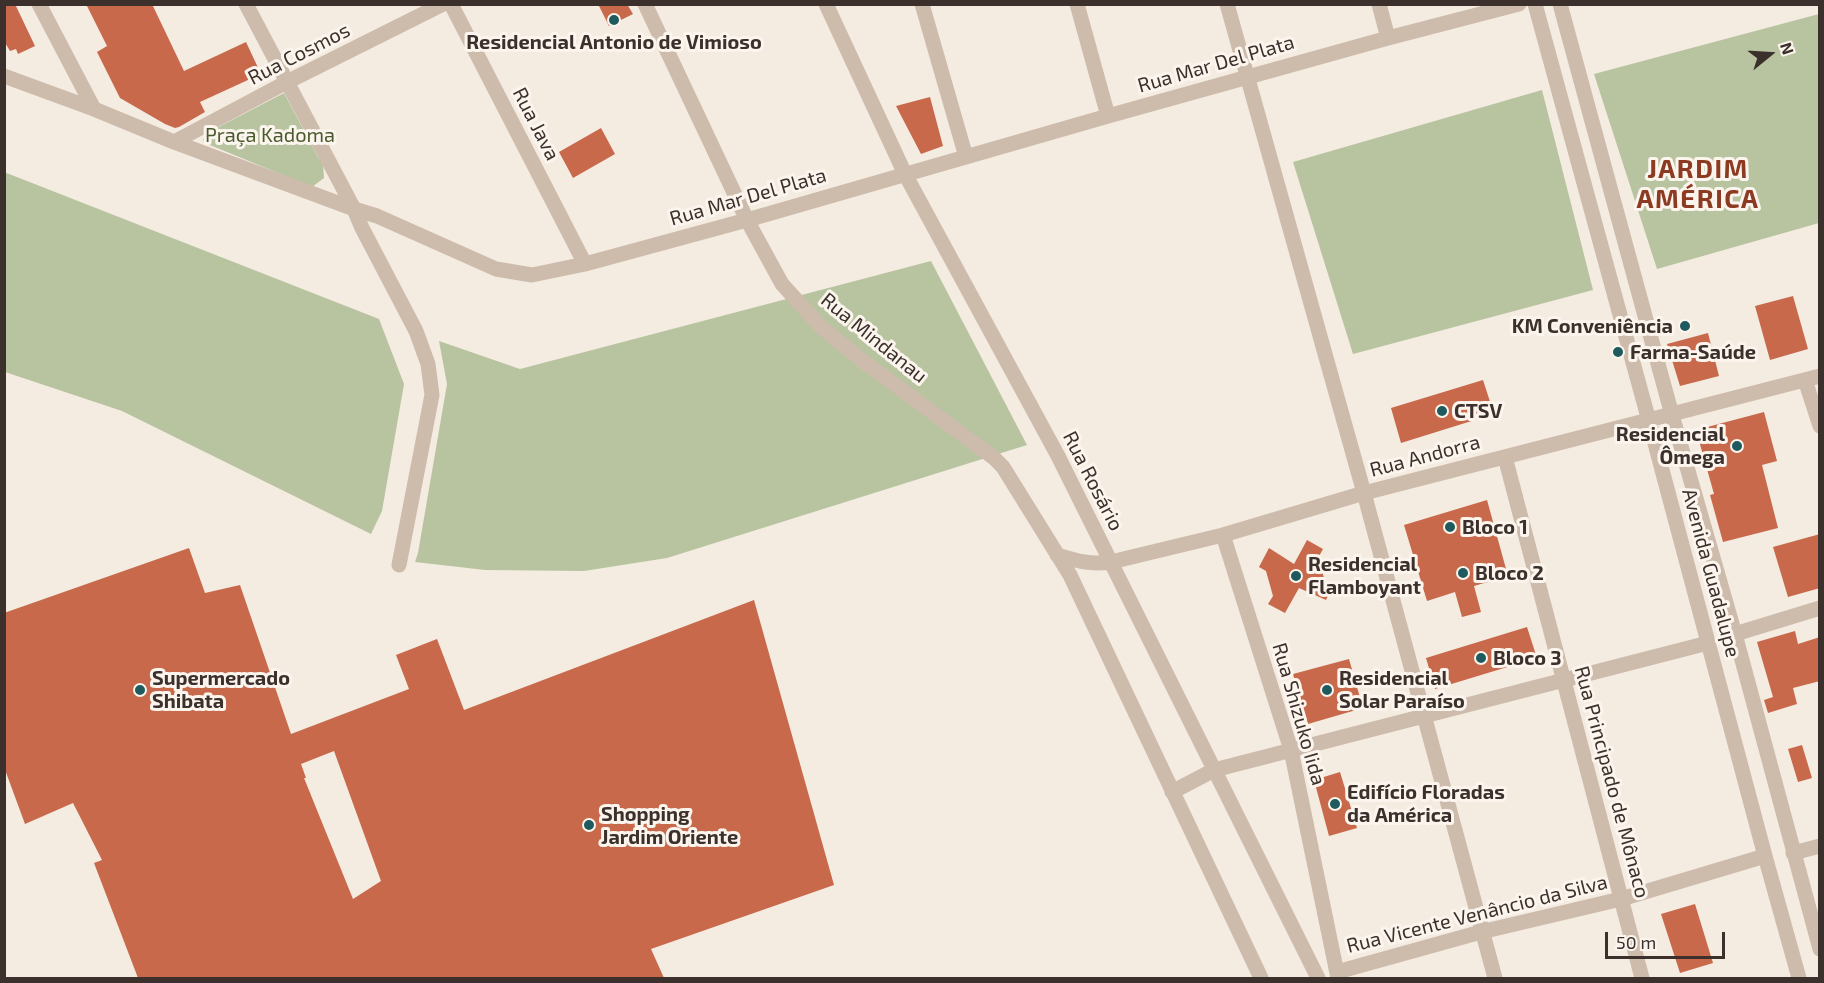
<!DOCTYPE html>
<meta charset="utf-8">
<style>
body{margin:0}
#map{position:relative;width:1824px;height:983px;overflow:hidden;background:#f4ebe1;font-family:"Exo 2",sans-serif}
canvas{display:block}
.frame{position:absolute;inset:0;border:6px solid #3b302b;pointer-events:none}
.north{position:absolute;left:1740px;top:24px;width:60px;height:60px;-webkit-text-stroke:4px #fbf5ee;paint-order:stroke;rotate:72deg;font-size:16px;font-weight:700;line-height:24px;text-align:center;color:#3b302b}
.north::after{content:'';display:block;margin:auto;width:21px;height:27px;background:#3b302b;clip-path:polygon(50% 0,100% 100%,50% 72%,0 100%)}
.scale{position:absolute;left:1605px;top:932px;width:120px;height:27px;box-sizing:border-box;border:3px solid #3b302b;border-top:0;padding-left:8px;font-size:18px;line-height:21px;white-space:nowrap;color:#3b302b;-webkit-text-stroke:4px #fbf5ee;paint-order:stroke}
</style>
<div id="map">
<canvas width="1824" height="983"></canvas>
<div class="frame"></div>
<div class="north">N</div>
<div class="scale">50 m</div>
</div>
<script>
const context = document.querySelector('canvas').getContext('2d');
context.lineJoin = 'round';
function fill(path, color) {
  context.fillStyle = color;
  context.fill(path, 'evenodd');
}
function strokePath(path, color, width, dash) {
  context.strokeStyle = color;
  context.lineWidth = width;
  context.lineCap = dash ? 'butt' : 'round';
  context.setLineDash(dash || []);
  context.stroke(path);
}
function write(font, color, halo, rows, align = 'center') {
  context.font = font + ' "Exo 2",sans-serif';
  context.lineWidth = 6;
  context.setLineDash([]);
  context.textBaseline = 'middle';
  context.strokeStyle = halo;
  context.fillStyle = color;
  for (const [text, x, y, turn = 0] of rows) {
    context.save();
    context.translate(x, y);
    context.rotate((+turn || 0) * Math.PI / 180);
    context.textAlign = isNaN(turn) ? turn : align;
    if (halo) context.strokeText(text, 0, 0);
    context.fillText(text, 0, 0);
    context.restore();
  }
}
fill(new Path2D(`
 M1819,14V223L1657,269L1594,74Z
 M1542,90L1593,290L1353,354L1293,162Z
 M284,93L318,157L323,164L324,178L312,187L205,143L203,140L205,134Z
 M4,172L379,319L404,384L382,511L371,534L122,411L5,372Z
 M931,261L1027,445L667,558L584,571L485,570L415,562L418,553L447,384L439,341L520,369Z`), '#b8c4a0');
fill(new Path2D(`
 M4,4H15L35,46L18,54L16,49L10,51L4,41Z
 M86,4H152L184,71L246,42L261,74L200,102L205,112L179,127L175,128L165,124L120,98L97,52L107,46Z
 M598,4H627L633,14L609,26Z
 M930,97L943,146L921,154L896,106Z
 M601,128L615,154L573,178L559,152Z
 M1793,296L1808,349L1770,360L1755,306Z
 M1708,333L1719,376L1680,386L1667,344Z
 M1483,380L1494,414L1401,443L1391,408Z
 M1764,412L1777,461L1762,465L1778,528L1723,542L1710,495L1714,494L1696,430Z
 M1487,500L1508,576L1474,586L1481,612L1462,617L1455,592L1427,601L1404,525Z
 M1820,534V588L1788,597L1773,547Z
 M1307,540L1323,549L1318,558L1325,581L1333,586L1326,600L1299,588L1285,613L1268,604L1273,596L1266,571L1259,567L1269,548L1294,564Z
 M189,548L205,593L240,585L291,734L409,689L396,655L437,639L464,710L754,600L834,885L651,949L664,978H138L94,863L102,860L73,803L25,824L4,767V613ZM334,751L381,881L353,899L304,778H306L301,764Z
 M1527,627L1537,658L1435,689L1426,658Z
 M1795,631L1798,644L1820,637V681L1793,688L1797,704L1768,713L1764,700L1773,697L1757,642Z
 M1349,659L1363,708L1308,724L1293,674Z
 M1802,745L1812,778L1798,782L1788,749Z
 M1340,772L1357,828L1329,836L1314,780Z
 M1695,904L1713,963L1680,973L1661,914Z`), '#c8694b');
strokePath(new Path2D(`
 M39,4L94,109
 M246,4L354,209L362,228L416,331L428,364L432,395L399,565
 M451,4L585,264
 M645,4L747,220L782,284L821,327L864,362L994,458L1003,467L1070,575L1261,978
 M826,4L905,174L1058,456L1318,978
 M922,4L966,157
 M1077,4L1108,116
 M1227,4L1364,493L1495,978
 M1379,4L1388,38
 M1535,4L1649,421L1765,856L1799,978
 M1560,4L1672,415L1735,634L1820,949
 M4,76L94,109L174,142L354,209L377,216L496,269L532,275L585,264L747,220L1108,116L1388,38L1519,4
 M174,142L287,82L443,4
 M1805,380L1820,426
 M1505,457L1642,978
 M1223,535L1291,750L1338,978
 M1057,555C1077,561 1090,565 1111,562L1223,535L1364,493L1820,376
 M1735,634L1820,608
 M1172,792L1214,770L1708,643
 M1793,853L1820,846
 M1337,972L1481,932L1621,899L1765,856`), '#cdbbac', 15);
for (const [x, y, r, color] of [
 [614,20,6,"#1f5a5e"],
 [1685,326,6,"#1f5a5e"],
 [1618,352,6,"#1f5a5e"],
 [1442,411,6,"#1f5a5e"],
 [1737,446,6,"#1f5a5e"],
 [1450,527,6,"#1f5a5e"],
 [1463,573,6,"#1f5a5e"],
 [1296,576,6,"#1f5a5e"],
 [1481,658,6,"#1f5a5e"],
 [140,690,6,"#1f5a5e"],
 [1327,690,6,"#1f5a5e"],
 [1335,804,6,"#1f5a5e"],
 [589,825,6,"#1f5a5e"]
]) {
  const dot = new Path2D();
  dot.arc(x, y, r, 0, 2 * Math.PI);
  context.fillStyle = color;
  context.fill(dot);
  strokePath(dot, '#fbf5ee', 2);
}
write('bold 20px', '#3b302b', '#fbf5ee', [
 ["Residencial Antonio de Vimioso",614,42,"center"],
 ["KM Conveniência",1673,326,"right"],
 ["Farma-Saúde",1630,352],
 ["CTSV",1454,411],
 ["Residencial",1725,434,"right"],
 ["Ômega",1725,457,"right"],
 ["Bloco 1",1462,527],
 ["Residencial",1308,564],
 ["Flamboyant",1308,587],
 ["Bloco 2",1475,573],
 ["Bloco 3",1493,658],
 ["Supermercado",152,678],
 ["Shibata",152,701],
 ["Residencial",1339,678],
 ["Solar Paraíso",1339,701],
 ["Edifício Floradas",1347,792],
 ["da América",1347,815],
 ["Shopping",601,814],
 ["Jardim Oriente",601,837]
], 'left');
write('20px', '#3b302b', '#fbf5ee', [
 ["Rua Cosmos",299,54,-27],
 ["Rua Mar Del Plata",1216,64,-16],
 ["Rua Java",536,124,63],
 ["Rua Mar Del Plata",748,197,-16],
 ["Rua Mindanau",874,338,39],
 ["Rua Andorra",1425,456,-15],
 ["Rua Rosário",1093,481,63],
 ["Avenida Guadalupe",1711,573,75],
 ["Rua Shizuko Iida",1299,714,74],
 ["Rua Principado de Mônaco",1612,782,75],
 ["Rua Vicente Venâncio da Silva",1477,914,-14]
]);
write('20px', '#4a5a2e', '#fbf5ee', [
 ["Praça Kadoma",270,135]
]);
context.letterSpacing = '1.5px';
write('bold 26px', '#8c3b22', '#fbf5ee', [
 ["JARDIM",1698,169],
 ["AMÉRICA",1698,199]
]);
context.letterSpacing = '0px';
</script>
